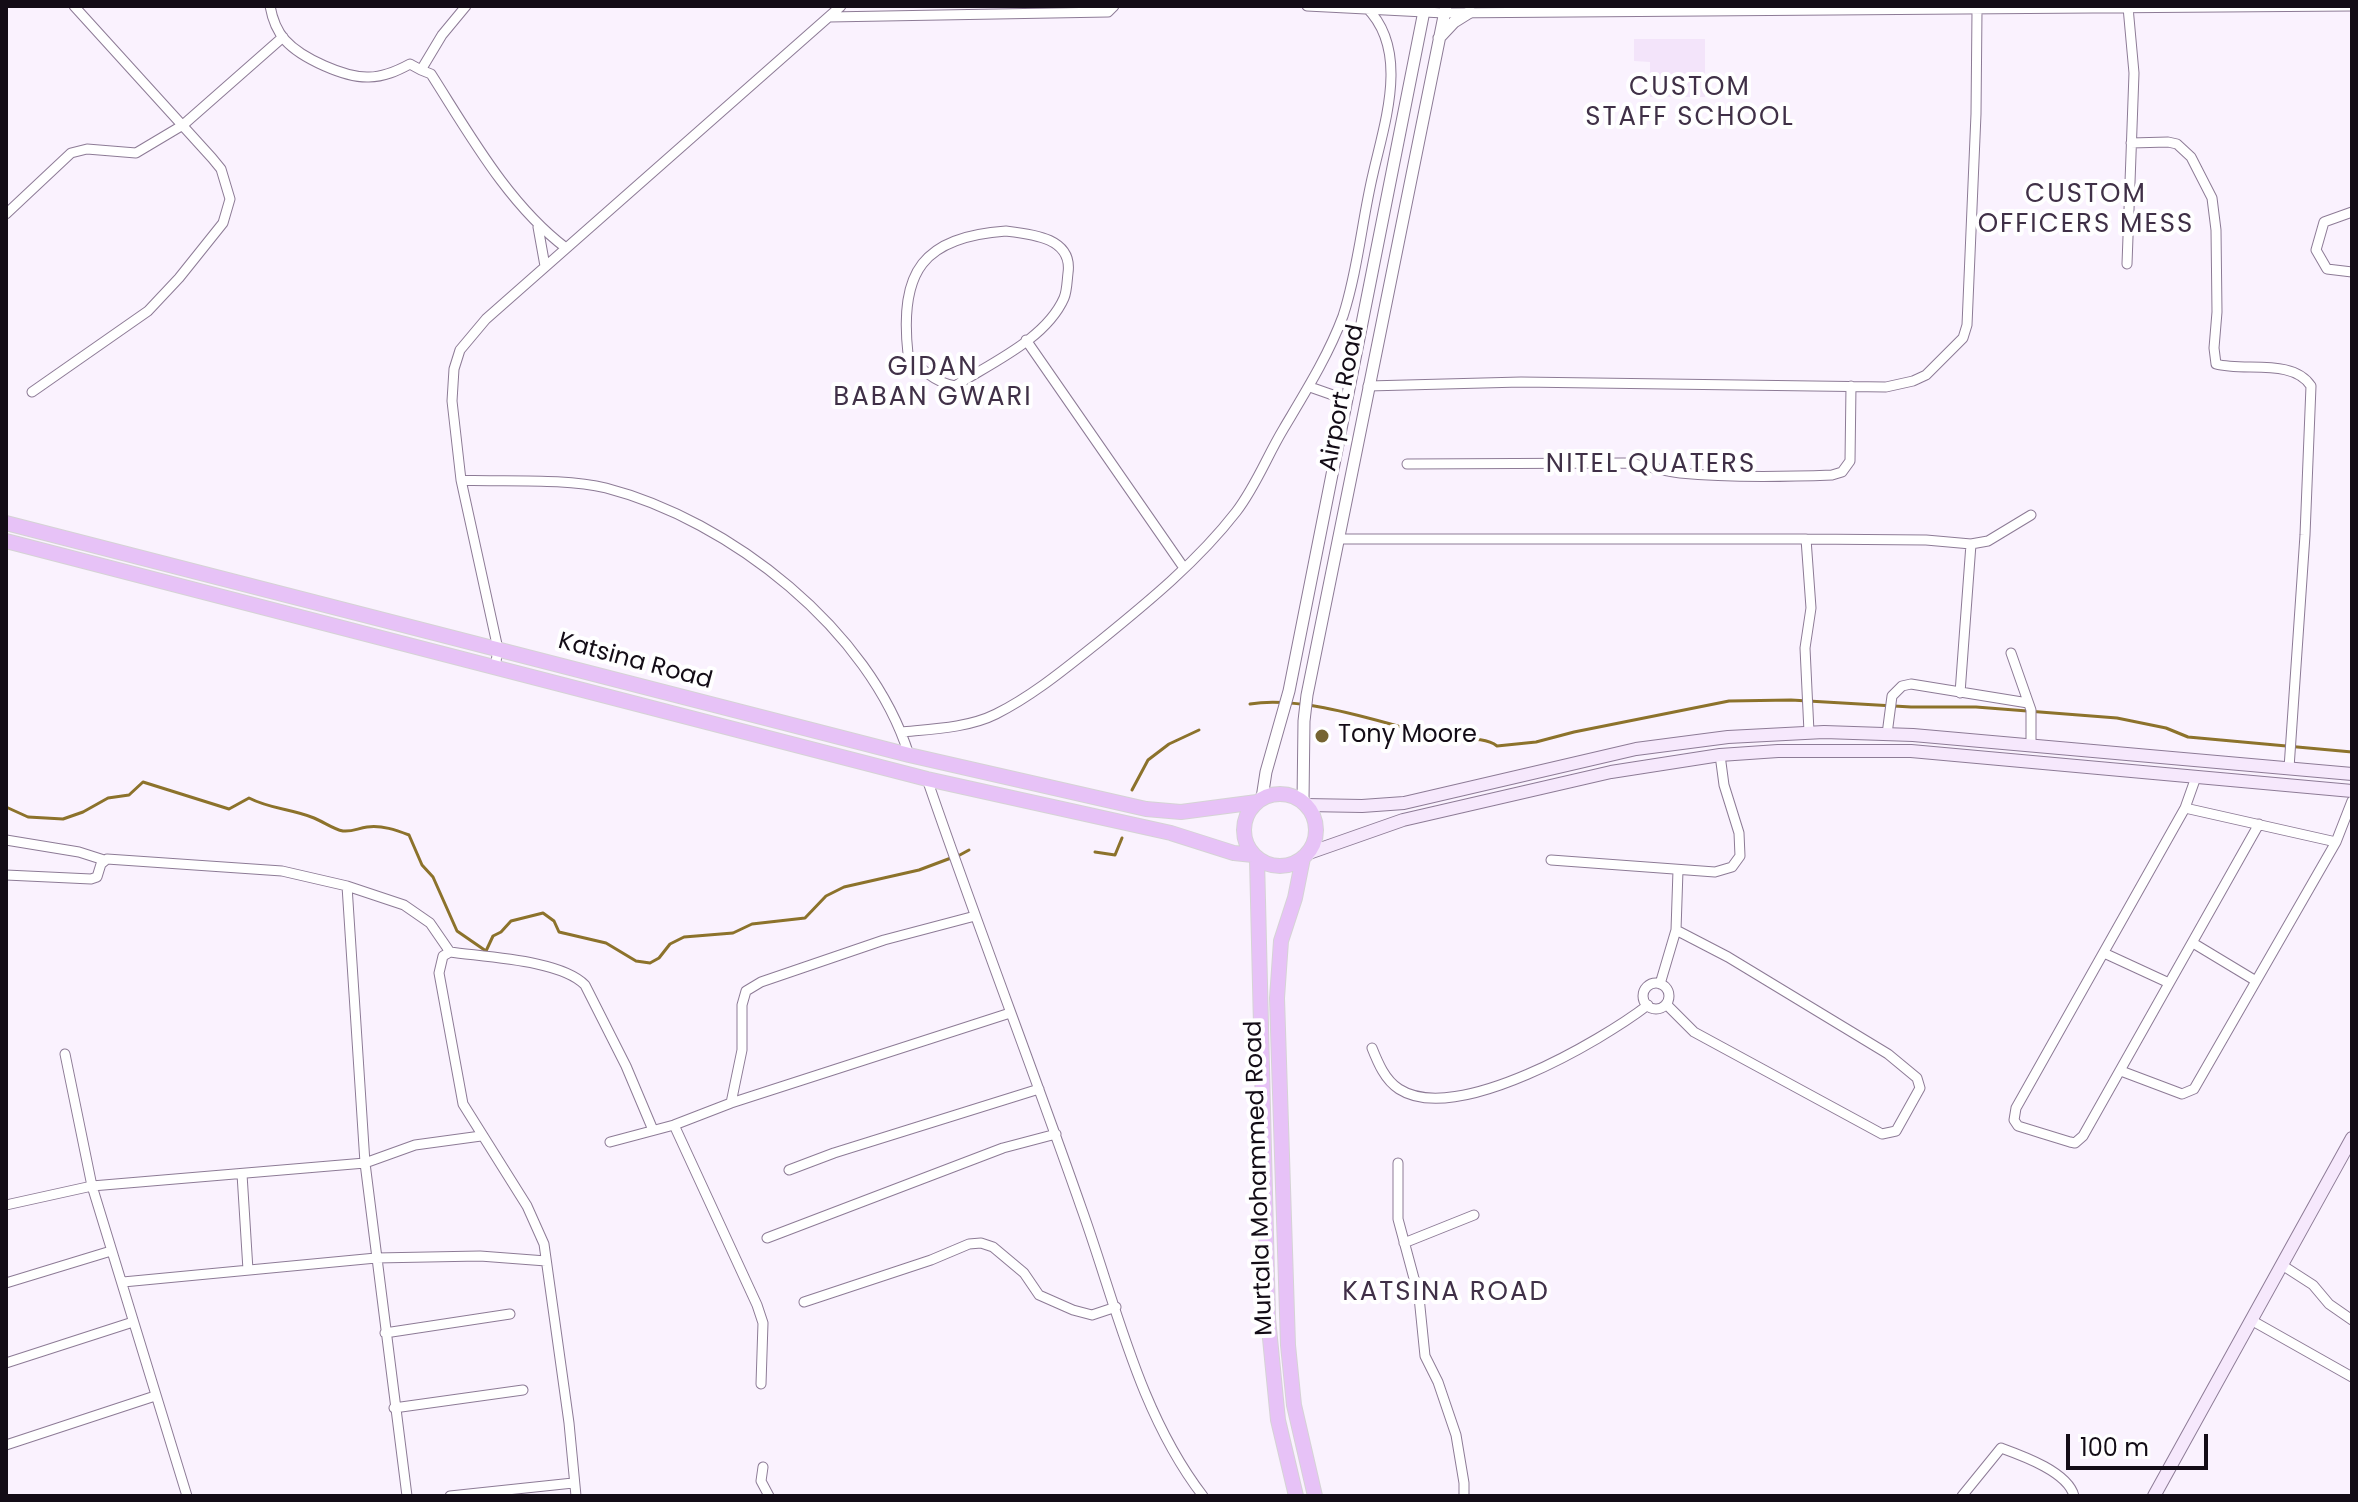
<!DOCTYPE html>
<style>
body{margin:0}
#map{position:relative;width:2358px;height:1502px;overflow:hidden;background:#faf2fe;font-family:Poppins,sans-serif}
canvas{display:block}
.frame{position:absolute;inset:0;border:8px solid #130c16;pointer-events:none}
.scale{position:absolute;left:2066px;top:1434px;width:142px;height:36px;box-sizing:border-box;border:4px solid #130c16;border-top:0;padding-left:10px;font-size:24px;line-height:28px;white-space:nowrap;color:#130c16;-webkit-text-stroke:6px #fff;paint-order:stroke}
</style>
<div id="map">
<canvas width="2358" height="1502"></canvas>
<div class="frame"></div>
<div class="scale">100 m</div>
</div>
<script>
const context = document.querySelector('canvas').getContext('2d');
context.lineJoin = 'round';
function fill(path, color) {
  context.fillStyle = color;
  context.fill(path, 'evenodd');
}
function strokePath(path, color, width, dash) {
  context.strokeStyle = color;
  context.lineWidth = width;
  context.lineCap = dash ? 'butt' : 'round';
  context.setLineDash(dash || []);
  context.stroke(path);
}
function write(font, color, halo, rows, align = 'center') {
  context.font = font + ' Poppins,sans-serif';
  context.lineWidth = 8;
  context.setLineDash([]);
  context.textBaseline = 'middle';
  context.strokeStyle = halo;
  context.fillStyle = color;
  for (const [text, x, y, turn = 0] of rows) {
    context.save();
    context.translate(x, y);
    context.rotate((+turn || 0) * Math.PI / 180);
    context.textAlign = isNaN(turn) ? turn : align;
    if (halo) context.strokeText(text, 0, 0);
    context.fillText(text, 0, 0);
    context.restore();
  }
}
fill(new Path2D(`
 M1634,39H1705V97H1650V62L1634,61Z`), '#f3e4fa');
strokePath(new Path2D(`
 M1250,704C1304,695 1383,723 1438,737C1455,741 1483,735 1497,746L1536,742L1574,732L1729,701L1791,700L1911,707H1976L2117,718L2166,728L2188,737L2352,752
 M1132,790L1148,760L1169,744L1199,730
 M6,807L28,817L63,819L83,812L108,798L129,795L143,782L229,809L249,798C270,809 292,809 314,818C324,822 333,829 343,831C353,832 358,828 367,827C382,825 396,830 409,835L422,865L433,877L457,931L486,951L493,936L501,932L511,921L543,913L554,921L559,932L606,943L636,961L650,963L659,958L670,944L684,937L733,933L752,924L805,918L826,896L844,887L919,870L951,858
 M1095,852L1115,855L1122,838
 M958,856L969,850`), '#8c722b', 3);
const minor = new Path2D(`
 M270,6C272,17 277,31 285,40C301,58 345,78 369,77C384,77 397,71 410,64L421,70L442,35L466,6
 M1307,6L1444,13L2352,6
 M829,17L1108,12L1114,6
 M421,70L431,74C470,135 508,204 566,248
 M2131,143L2168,142L2177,144L2191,157L2212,198L2216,230L2217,312L2214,348L2216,364C2244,372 2293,358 2311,386L2305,535L2289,768
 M2352,212L2324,222L2316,250L2327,269L2352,272
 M6,214L71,153L87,149L136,153L183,125L283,37
 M538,227L545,266
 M1006,231C1032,234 1073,238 1068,273C1067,281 1067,291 1064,298C1046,339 991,363 955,386C934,382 921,369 908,354C899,271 923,237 1006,231Z
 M2127,264L2134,73L2128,7
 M1026,340L1184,568
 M1368,386L1521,382L1886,387L1913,381L1926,375L1963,338L1967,325L1976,114L1977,11
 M1310,387L1347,400
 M32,392L148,311L179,278L223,223L230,199L221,169L212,158L74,6
 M1407,464L1624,463C1643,464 1661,471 1680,473C1730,478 1781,477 1832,475L1842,472L1850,461L1851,386
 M461,480C504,482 565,478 606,488C730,520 870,630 909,755
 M1338,539H1806L1926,540L1971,544L1988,541L2031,515
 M1806,539L1811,608L1805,648L1809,732
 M2011,653L2031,710V745
 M495,668L498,649L461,480L452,401L454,369L460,350L486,319L841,6
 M1960,693L1971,544
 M901,732C932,729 968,728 996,714C1034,695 1067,667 1100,641C1148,602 1198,561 1236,512C1256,486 1267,456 1284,428C1306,391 1328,356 1343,316C1358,270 1362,220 1373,174C1385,121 1410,50 1366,7
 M1887,734L1892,696L1902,686L1911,684L2028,703
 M2196,777L2185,808L2016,1108L2014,1120L2018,1126L2070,1142L2075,1143L2083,1136L2259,824
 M927,779C976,922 1031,1064 1081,1207C1116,1304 1139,1413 1203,1496
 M2185,808L2336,842
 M6,840L79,852L104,860
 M1551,860L1715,872L1732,867L1740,856L1739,833L1724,785L1720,755
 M6,875L91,879L97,877L101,864L107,859L282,871L347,886L404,905L430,923L450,952
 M347,886L365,1163L407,1496
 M2193,943L2256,981
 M2104,953L2169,983
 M1643 996a13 13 0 1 1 26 0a13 13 0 1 1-26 0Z
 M1660,984L1676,930L1678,870
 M1666,1004L1694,1032L1882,1134L1896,1131L1920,1088L1917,1078L1888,1054L1728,957L1676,930
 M1372,1048C1378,1063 1385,1080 1399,1089C1456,1126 1601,1041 1648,1005
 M65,1054L92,1186L187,1496
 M2121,1071L2182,1094L2194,1089L2336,842L2352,801
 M731,1103L742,1050V1005L746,991L761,982L884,940L975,916
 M674,1125L757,1305L763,1323L761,1384
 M610,1142L674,1125L731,1103L1010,1013
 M1398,1163V1219L1419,1297L1425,1356L1438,1382L1456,1435L1464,1483V1496
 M789,1170L834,1153L1039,1089
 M242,1174L248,1270
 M6,1205L92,1186L365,1163L415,1145L481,1136
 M767,1238L1003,1148L1056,1134
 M1404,1243L1474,1215
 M2282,1265L2313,1285L2329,1304L2352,1320
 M123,1282L376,1258L480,1256L546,1261
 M6,1283L111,1251
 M804,1302L931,1260L969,1244L981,1243L993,1247L1024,1273L1039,1295L1073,1310L1092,1315L1116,1307
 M2251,1320L2352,1377
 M385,1333L510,1314
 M6,1363L133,1322
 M394,1408L523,1390
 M6,1445L155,1396
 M763,1467L761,1481L769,1496
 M450,1496L573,1483
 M576,1496L569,1423L544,1244L527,1206L463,1104L439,973L443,956L450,952C485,957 561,960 585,985L626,1066L653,1130
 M1962,1496L2001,1448C2023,1456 2068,1472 2074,1496`);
const tertiary = new Path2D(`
 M1439,38L1454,22L1470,12
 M1262,798L1266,772L1289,691L1425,6
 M1303,801L1304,721L1307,695L1446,6`);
const secondary = new Path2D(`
 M1306,805L1362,806L1404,803L1636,749L1728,737L1824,732L1913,735L2352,774
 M1309,853L1403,820L1611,772L1720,755L1778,751H1911L2352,791
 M2154,1496L2352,1138`);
const trunk = new Path2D(`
 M6,523L909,755L1146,809L1181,812L1257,802
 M6,541L927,779L1171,833L1234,853L1253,855
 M1244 830a36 36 0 1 1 72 0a36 36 0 1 1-72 0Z
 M1303,858L1295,898L1281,941L1277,998L1288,1345L1294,1405L1315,1496
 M1257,859L1268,1318L1278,1420L1296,1496`);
strokePath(minor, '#8d7b96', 11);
strokePath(tertiary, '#8d7b96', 13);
strokePath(secondary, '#8d7b96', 14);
strokePath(trunk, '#d5d3d5', 16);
strokePath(minor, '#fff', 9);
strokePath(tertiary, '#fff', 11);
strokePath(secondary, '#f6e8fc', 12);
strokePath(trunk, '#e7c2f7', 14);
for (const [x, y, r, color] of [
 [1322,736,8,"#766432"]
]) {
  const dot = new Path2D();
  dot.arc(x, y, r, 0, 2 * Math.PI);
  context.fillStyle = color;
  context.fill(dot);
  strokePath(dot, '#fff', 3);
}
write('24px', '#130c16', '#fff', [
 ["Airport Road",1343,398,-79],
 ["Katsina Road",635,662,15],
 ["Murtala Mohammed Road",1260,1178,-92]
]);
write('24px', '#130c16', '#fff', [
 ["Tony Moore",1338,736]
], 'left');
context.letterSpacing = '2px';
write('26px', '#403047', '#fff', [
 ["CUSTOM",1690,88],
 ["STAFF SCHOOL",1690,118],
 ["CUSTOM",2086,195],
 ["OFFICERS MESS",2086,225],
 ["GIDAN",933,368],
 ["BABAN GWARI",933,398],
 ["NITEL QUATERS",1651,465],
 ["KATSINA ROAD",1446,1293]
]);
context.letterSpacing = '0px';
</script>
